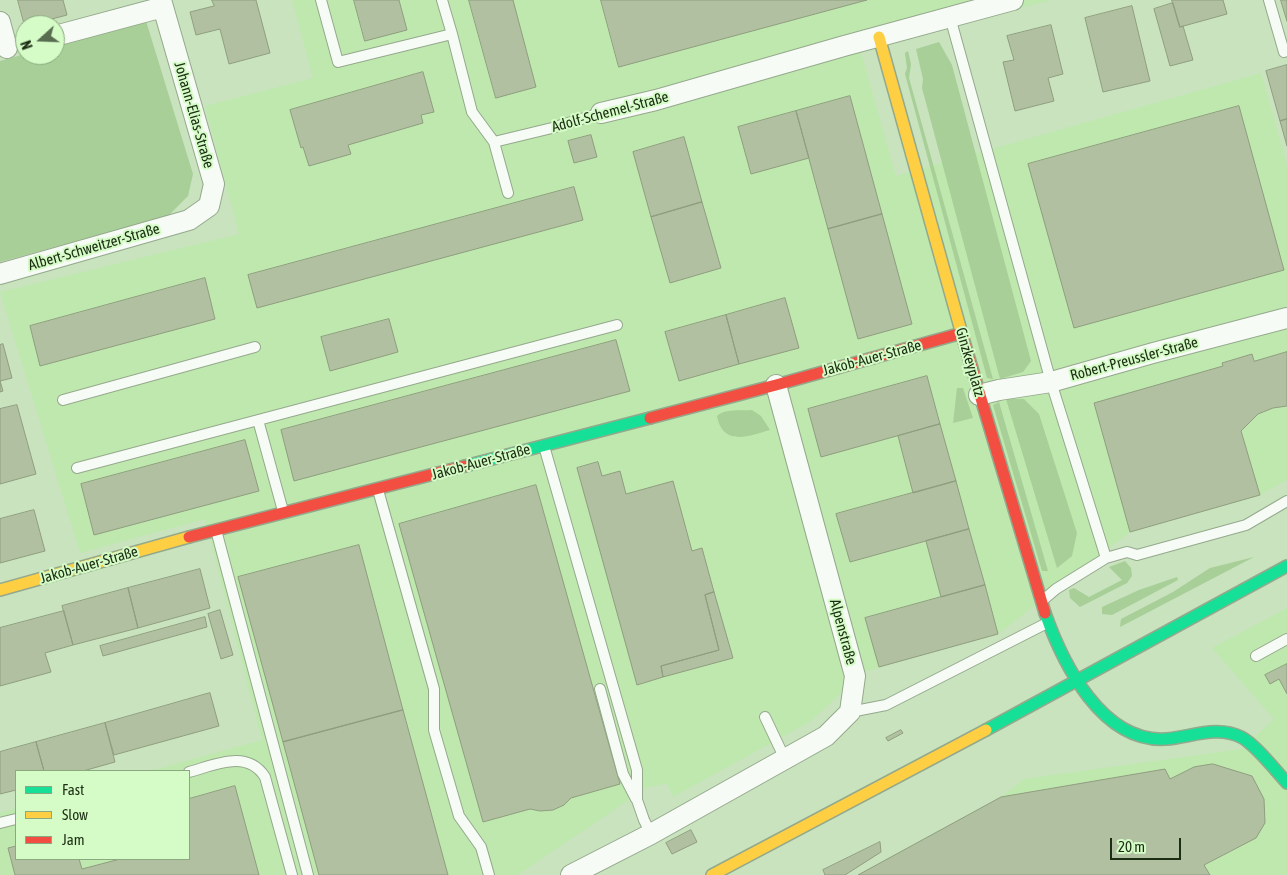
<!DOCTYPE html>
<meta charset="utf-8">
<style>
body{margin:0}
#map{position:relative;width:1287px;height:875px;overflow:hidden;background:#c8e3be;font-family:"Asap Condensed",sans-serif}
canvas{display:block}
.legend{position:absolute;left:15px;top:770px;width:175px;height:90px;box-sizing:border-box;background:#d5fcc7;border:1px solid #8ba97f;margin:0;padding:6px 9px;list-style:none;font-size:15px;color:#1b2d13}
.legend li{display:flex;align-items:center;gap:10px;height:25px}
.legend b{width:25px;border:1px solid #8ba97f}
.north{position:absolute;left:15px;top:15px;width:50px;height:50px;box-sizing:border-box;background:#d5fcc7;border:1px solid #8ba97f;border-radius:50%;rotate:250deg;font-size:14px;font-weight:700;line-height:20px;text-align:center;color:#1b2d13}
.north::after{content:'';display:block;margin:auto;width:18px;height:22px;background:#586d4f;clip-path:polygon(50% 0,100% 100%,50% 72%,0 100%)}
.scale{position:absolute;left:1110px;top:838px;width:71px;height:22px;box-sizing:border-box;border:2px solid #1b2d13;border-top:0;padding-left:6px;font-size:15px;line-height:18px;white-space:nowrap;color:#1b2d13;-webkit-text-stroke:4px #d5fcc7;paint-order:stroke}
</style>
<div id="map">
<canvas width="1287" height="875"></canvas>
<ul class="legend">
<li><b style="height:6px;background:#16e098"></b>Fast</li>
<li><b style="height:6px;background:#ffcf43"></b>Slow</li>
<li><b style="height:6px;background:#f24e42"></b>Jam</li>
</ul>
<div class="north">N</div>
<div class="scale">20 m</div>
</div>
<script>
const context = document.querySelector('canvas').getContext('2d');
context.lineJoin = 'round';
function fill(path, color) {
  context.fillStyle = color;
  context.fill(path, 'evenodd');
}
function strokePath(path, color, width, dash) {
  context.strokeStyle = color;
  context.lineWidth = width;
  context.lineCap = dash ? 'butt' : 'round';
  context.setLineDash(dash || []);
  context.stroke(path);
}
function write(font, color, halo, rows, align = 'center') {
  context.font = font + ' "Asap Condensed",sans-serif';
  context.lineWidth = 4;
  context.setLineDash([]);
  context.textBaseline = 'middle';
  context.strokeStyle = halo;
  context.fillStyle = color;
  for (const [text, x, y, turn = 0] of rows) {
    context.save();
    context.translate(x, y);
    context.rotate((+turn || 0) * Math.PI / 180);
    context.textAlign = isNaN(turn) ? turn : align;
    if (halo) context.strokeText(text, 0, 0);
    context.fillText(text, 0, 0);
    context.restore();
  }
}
fill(new Path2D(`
 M292,0H1052L860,49L896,176L1261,73L1287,165V480L1260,495L1130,532L998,634L864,672L811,721L673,797L667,783L646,788L518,875H0V813L16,808V859H189V771H150L262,740L205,519L80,553L0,292L239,234L205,106L313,78Z
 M1287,608V875H858L1001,797L1024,779L1242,749L1274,719L1212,648Z`), '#bfe8af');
fill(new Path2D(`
 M146,21L193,174L188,196L168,216L0,262V61L25,54L55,55V46Z
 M939,42L952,65L1031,361L1023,372L1000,379L922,88L923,79L916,49Z
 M908,51L911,64L909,78L993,379L987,378L905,74L907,68L905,53Z
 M957,388H963L973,418L953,423Z
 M1006,399H1024L1039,414L1077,533L1072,556L1057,568Z
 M999,402L1048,571H1042L993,405Z
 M752,410L761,416L770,430C749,436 723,447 717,416C725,408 741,411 752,410Z
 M1254,557L1120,627L1121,619L1173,592L1210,568Z
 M1125,561L1131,568L1132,576L1127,583L1080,607L1070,598L1069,590L1074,588L1089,597L1122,580L1109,567Z
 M1177,577L1178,580L1112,615L1102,614V607L1139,590Z`), '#a7cf97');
const building = new Path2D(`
 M18,0H63L67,15L25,26Z
 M212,0H256L270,53L229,64L220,29L196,35L190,12L214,6Z
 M354,0H399L407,30L365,41Z
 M469,0H513L536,87L496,98Z
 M601,0H867L619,67Z
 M1172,0H1223L1227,14L1180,27Z
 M1281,0H1287V21Z
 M1173,3L1180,27L1183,26L1193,60L1170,66L1154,9Z
 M1132,6L1150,81L1103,92L1085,18Z
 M1051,25L1063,74L1048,78L1054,101L1015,111L1003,62L1014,60L1007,36Z
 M1287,65V119L1280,121L1266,71Z
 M423,72L434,112L421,115L423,123L348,145L351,154L309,166L303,147L301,148L290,110Z
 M850,96L882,214L828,229L796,111Z
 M1239,106L1284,270L1074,328L1028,164Z
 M796,111L809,158L751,174L738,127Z
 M1287,119V146L1280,121Z
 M591,135L597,157L574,163L568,141Z
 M684,137L702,202L651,217L633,152Z
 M574,187L583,220L257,308L248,275Z
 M702,202L721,268L670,283L651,217Z
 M882,214L912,324L858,339L828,229Z
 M205,278L215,319L40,366L30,326Z
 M785,298L799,348L739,364L726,315Z
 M726,315L739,364L679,381L665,332Z
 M389,319L398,352L330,371L321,337Z
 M616,340L630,391L294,481L281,430Z
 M3,344L12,378L0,381L3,391L0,392V345Z
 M1287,352V406L1273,408L1258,414L1241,431L1260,495L1130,532L1094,403L1223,366L1222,363L1252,354L1254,361Z
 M927,376L940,424L821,457L808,409Z
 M17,405L36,474L0,484V409Z
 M940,424L956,481L913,493L898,436Z
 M245,440L259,491L94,535L81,484Z
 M598,462L602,476L620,471L626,494L673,481L692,551L702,548L714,592L705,595L719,650L661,666L663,677L637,685L577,468Z
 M956,481L969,529L850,562L836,514Z
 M536,485L620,784L571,798L564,805L553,810L540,811L530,809L483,822L399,524Z
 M34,510L45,551L0,563V519Z
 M969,529L985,585L941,597L926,541Z
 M359,545L403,710L283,742L238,577Z
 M200,569L210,608L138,628L128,588Z
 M985,585L998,634L879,667L865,618Z
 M128,588L138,628L73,645L62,606Z
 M714,592L733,658L663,677L661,666L719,650L705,595Z
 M220,610L233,655L221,659L208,614Z
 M64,611L73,645L45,653L51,672L0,686V628Z
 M205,617L207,627L103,656L100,646Z
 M1287,664V694L1279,679L1270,684L1265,675Z
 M210,693L219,726L114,755L105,723Z
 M403,710L448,875H319L283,742Z
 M105,723L115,762L83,771H44L36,742Z
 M901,730L903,733L888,741L886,738Z
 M36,742L44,771H16V790L0,794V752Z
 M1213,764L1252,776L1264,799L1265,823L1256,838L1204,865L1210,875H858L1001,797L1165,769L1170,779L1194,767Z
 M235,786L259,875H15L8,848L16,846V859H79L82,869L120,859H189V799Z
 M691,830L697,842L672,854L666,843Z
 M880,842L881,852L845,875H825L823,870Z`);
fill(building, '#b1c0a0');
strokePath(building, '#8f9e7f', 1);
const lane = new Path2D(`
 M321,0L338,62L452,34L472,112L494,142L552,128L601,113
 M442,0L452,34
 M1269,0L1284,52
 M950,17L1051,382L1106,558L1056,589L1043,600
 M494,142L508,193
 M63,400L255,347
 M258,420L283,511
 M544,446L637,770V800L644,820L651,834
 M77,468L617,325
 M378,490L434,689V730L459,816L481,847L489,875
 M216,530L308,875
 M1106,558L1127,552L1137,555L1246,525L1287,501
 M1256,656L1287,639
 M600,689L623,774L636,799
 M850,712L886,705L1047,623
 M765,717L785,759
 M189,772C215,765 247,749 265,777L292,875
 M0,823L16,819`);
const street = new Path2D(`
 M0,22L7,48
 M55,36L163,7
 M601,113L656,100L844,46L1013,0
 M0,274L189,220L209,206L214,184L161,0
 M979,395L999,390L1051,382L1153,353L1287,318
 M571,875L651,834L826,736L850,712L855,676L776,385`);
const fast = new Path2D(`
 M465,466L650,418
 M1045,613C1063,664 1102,743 1166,739C1191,737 1217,725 1241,737C1255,744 1276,771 1287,783
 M986,730L1287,566`);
const slow = new Path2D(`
 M879,37L963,338
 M0,590L189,537
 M712,875L986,730`);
const jam = new Path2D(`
 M963,338L1045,613
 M650,418L776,385L962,333
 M189,537L465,466`);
strokePath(lane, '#94a98c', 12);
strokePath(street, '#94a98c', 22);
strokePath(fast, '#94a98c', 14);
strokePath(slow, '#94a98c', 14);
strokePath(jam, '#94a98c', 14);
strokePath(lane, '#f7fbf5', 10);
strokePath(street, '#f7fbf5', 20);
strokePath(fast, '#16e098', 11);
strokePath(slow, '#ffcf43', 11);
strokePath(jam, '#f24e42', 11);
write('15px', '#1b2d13', '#d5fcc7', [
 ["Adolf-Schemel-Straße",610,112,-15],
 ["Johann-Elias-Straße",194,115,74],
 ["Albert-Schweitzer-Straße",94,247,-16],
 ["Jakob-Auer-Straße",872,358,-15],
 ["Robert-Preussler-Straße",1134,359,-15],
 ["Ginzkeyplatz",970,362,74],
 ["Jakob-Auer-Straße",481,462,-15],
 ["Jakob-Auer-Straße",89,565,-16],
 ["Alpenstraße",843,632,75]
]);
</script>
